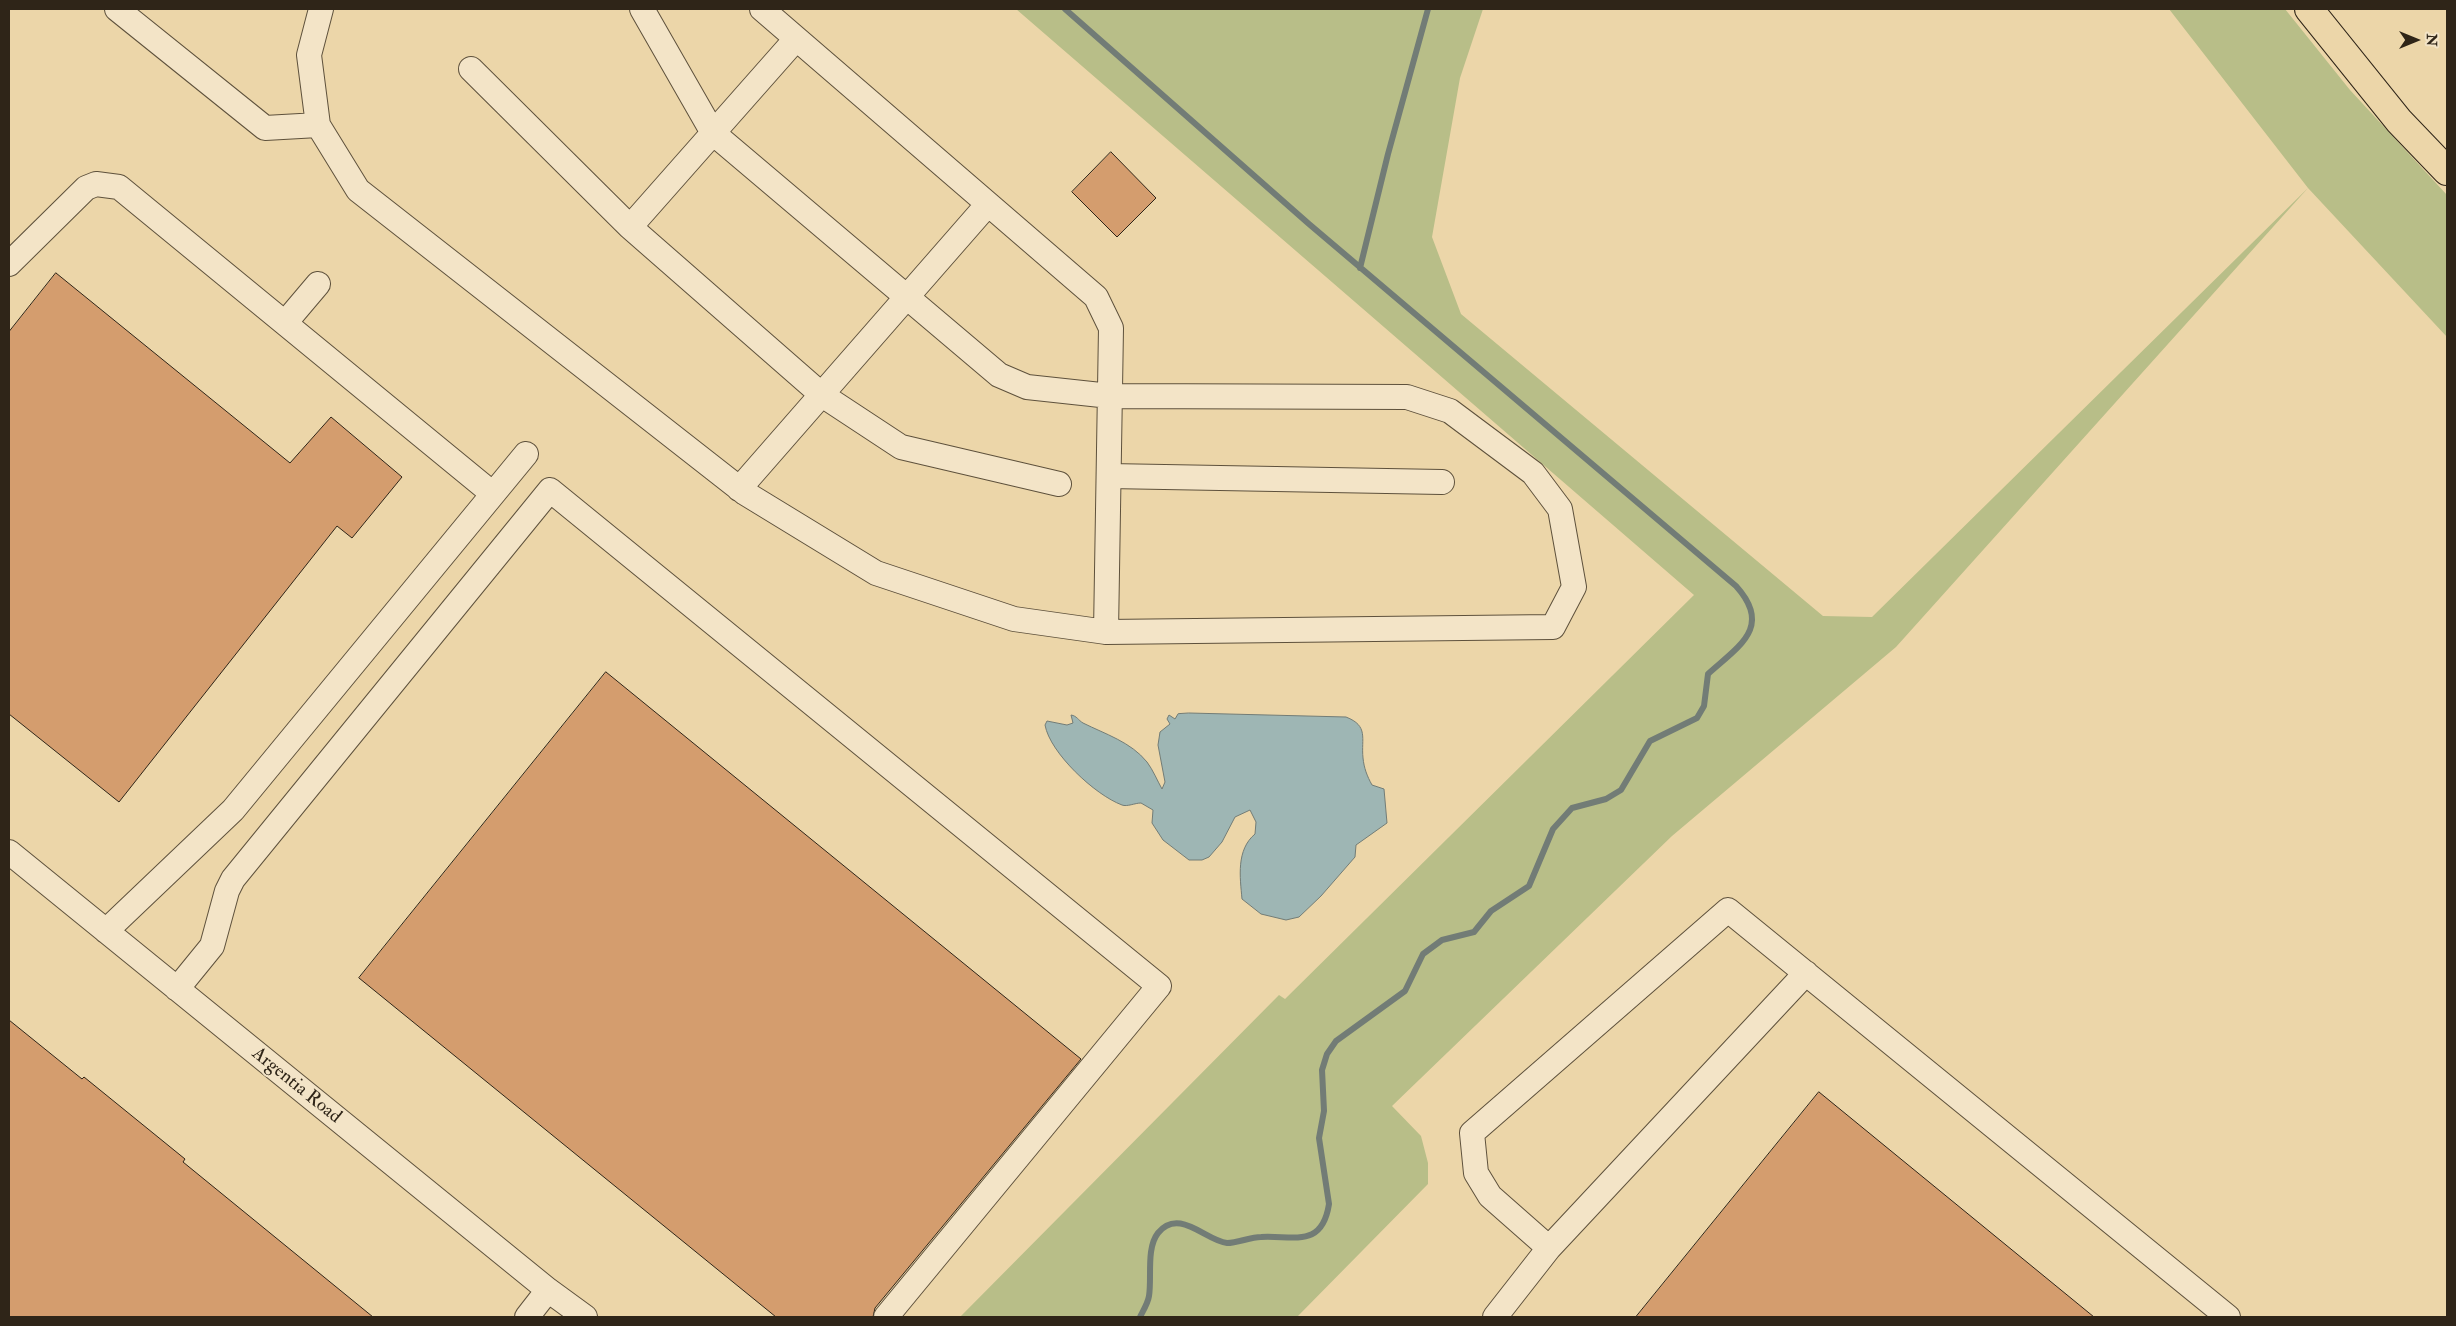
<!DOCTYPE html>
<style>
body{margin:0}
#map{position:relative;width:2456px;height:1326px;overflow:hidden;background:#ecd6a9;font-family:"IM FELL Double Pica",serif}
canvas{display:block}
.frame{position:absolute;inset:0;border:10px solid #2f2518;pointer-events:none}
.north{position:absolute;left:2391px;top:15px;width:50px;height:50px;-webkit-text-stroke:4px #f3e4c7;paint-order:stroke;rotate:90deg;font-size:14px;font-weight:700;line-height:20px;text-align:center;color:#2f2518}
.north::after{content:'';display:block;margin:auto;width:18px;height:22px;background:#2f2518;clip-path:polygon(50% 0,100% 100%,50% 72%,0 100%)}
</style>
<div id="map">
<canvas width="2456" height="1326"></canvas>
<div class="frame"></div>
<div class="north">N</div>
</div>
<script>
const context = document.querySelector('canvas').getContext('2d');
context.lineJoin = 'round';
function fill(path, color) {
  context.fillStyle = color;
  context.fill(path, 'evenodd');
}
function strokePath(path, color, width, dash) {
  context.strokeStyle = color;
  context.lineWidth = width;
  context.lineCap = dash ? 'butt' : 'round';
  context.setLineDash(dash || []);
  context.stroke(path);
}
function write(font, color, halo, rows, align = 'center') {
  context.font = font + ' "IM FELL Double Pica",serif';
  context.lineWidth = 4;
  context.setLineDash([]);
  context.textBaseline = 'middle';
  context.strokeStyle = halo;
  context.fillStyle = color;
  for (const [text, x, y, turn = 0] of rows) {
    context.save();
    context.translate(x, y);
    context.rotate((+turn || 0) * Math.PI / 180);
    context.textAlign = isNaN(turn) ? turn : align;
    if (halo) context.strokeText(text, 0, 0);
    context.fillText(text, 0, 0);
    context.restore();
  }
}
fill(new Path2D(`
 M1016,9H1483L1460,78L1432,237L1461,314L1823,616L1872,617L2308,188L2169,9H2285L2350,90L2447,195V337L2308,188L1896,647L1672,836L1392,1106L1421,1136L1428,1163V1184L1297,1317H960L1279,995L1285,999L1694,595Z`), '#b8be88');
const water = new Path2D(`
 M1189,713L1346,717C1369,726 1361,738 1363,758C1364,768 1367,776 1372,785L1384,789L1387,823L1356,845L1355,857L1321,896L1299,917L1286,920L1261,914L1242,899C1240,877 1236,850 1255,834L1256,822L1250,810L1235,817L1222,842L1209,857L1202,860H1189L1163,840L1152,823L1153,810L1141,803C1135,803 1127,807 1122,805C1095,795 1050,753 1045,725L1047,721L1067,725L1073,723L1071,715C1077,716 1078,720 1083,723C1105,734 1131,742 1147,762C1153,770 1157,780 1162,789L1165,782L1158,745L1160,732L1170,724L1167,719L1169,715L1175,719L1178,714Z`);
fill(water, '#9eb6b4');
strokePath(water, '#727c76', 1);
strokePath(new Path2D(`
 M1065,9L1309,224L1736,586C1773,627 1739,646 1708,674L1704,706L1697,718L1650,741L1621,790L1606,799L1572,808L1553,829L1529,886L1491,911L1474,932L1442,940L1423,954L1405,991L1336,1041L1327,1054L1322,1070L1324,1111L1319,1138L1329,1204C1322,1249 1293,1235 1261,1237C1250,1237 1238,1243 1227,1243C1206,1241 1179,1207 1158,1233C1146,1248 1152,1278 1149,1296C1148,1303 1143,1311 1140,1317
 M1360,268L1388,154L1428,9`), '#727c76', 6);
const building = new Path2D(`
 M1111,152L1156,198L1117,237L1072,192Z
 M56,273L290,463L331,417L402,477L352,538L337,526L119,802L9,714V332Z
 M606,672L1081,1059L875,1308L873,1317H776L359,978Z
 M9,1020L82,1079L84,1077L185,1159L183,1162L373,1317H9Z
 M1819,1092L2094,1317H1636Z`);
fill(building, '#d49d6e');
strokePath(building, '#2f2518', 1);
const minor = new Path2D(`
 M117,9L265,128L318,125
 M321,9L309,55L318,125L358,190L745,493L876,573L1014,619L1106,632L1553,627L1574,587L1560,509L1533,473L1450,411L1407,397L1110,396L1027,387L999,375L713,133L642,9
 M762,9L1096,297L1111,328L1106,632
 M471,69L630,227L822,395L901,447L1059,484
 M630,227L796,39
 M9,264L86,188L96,184L119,187L493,494
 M285,323L318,284
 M1109,476L1442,482
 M739,489L988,204
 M9,852L548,1290L585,1317
 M106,931L233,810L526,454
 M1806,973L1549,1248L1490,1196L1476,1173L1472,1133L1728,910L2228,1317
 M177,989L212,946L227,891L233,879L550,490L1159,986L886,1317
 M527,1317L548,1290
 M1495,1317L1549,1248`);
const highway = new Path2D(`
 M2309,9L2399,121L2447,171`);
strokePath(minor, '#5e513c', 26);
strokePath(highway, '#2f2518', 30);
strokePath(minor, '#f3e4c7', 24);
strokePath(highway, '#ecd6a9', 28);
write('19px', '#2f2518', '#f3e4c7', [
 ["Argentia Road",296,1086,39]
]);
</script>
